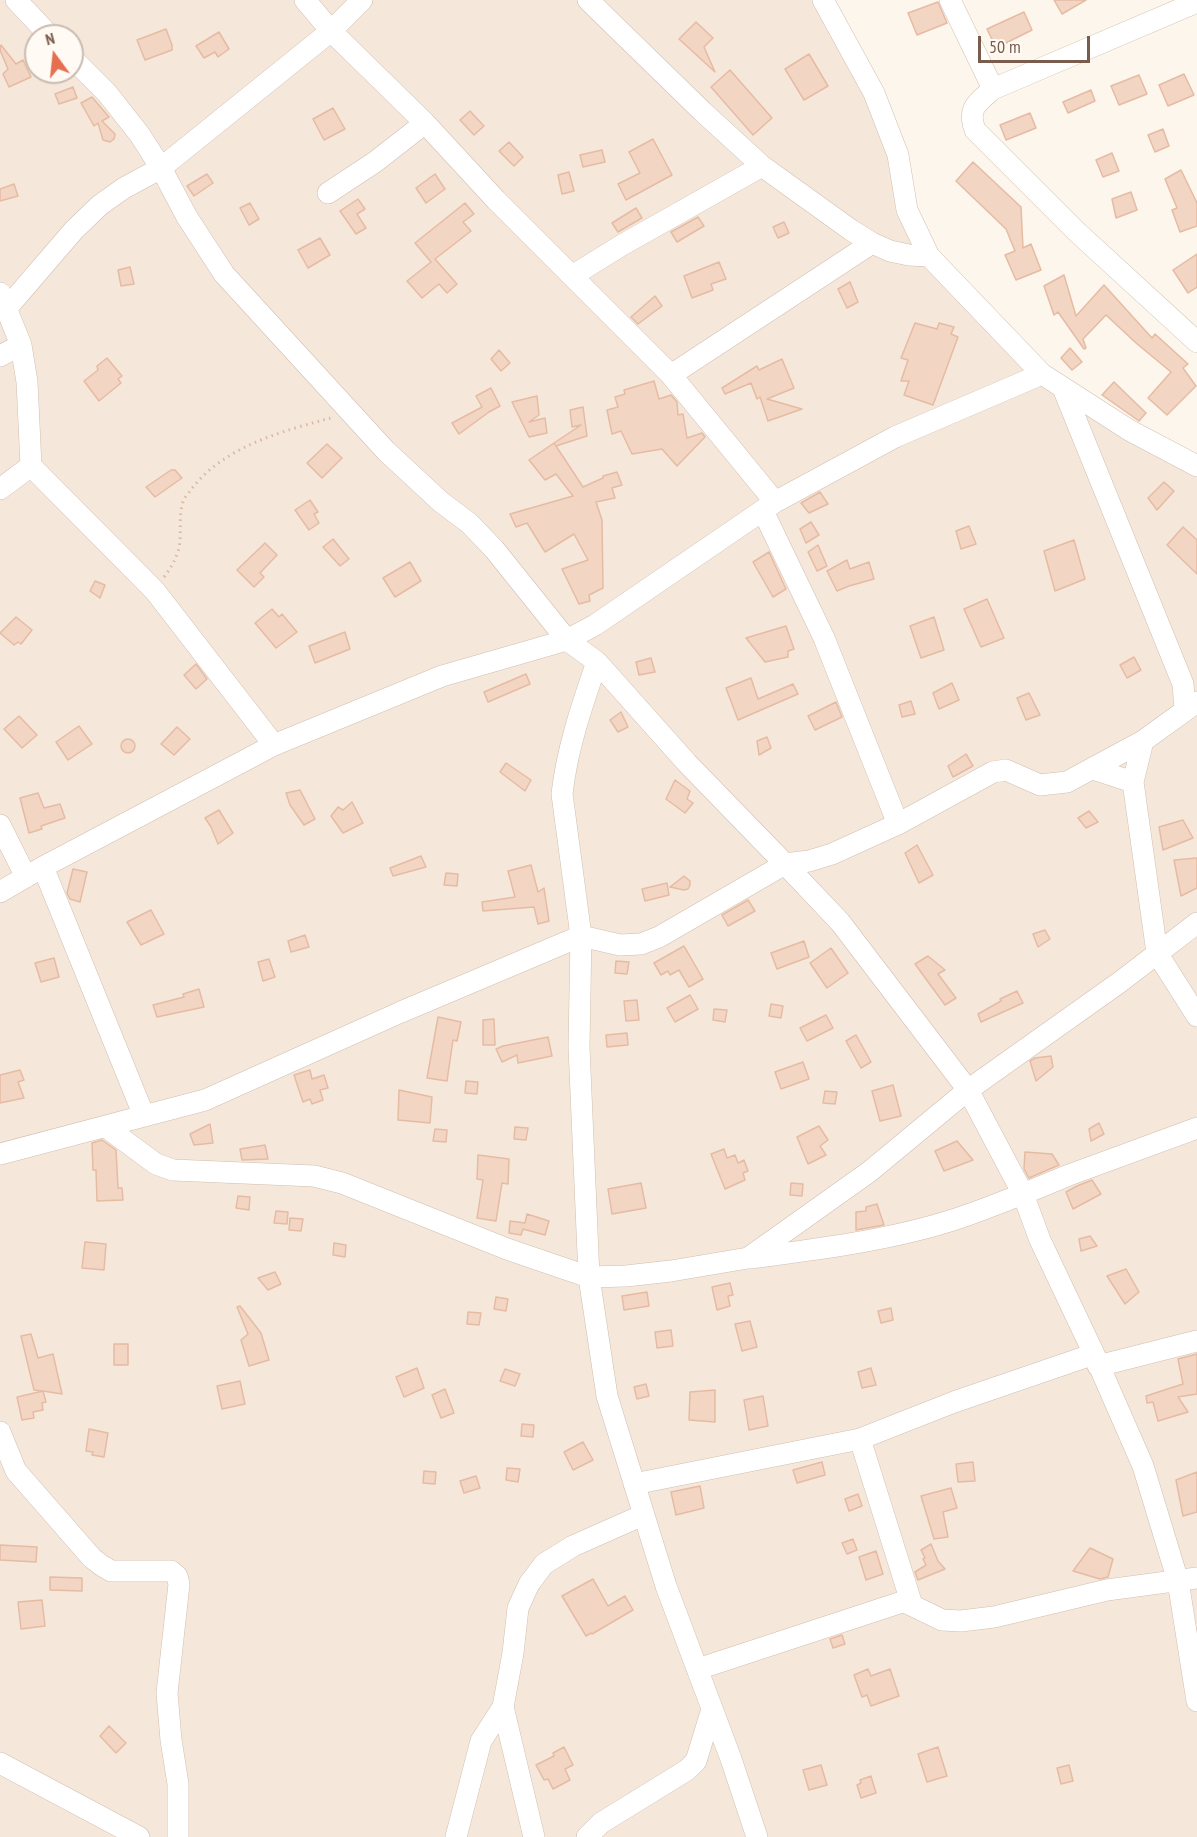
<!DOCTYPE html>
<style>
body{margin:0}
#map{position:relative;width:1197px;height:1837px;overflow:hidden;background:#fdf6ec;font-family:"PT Sans Narrow",sans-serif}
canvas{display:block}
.north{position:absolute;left:24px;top:24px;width:60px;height:60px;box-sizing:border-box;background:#fffaf3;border:2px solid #cabbb1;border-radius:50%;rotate:345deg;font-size:16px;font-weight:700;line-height:24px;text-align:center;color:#7a5c4d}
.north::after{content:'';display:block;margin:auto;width:21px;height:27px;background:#e76f51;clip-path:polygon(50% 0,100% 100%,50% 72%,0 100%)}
.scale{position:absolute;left:978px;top:36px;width:112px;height:27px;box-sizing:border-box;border:3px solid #7a5c4d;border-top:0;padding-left:8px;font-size:18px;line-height:21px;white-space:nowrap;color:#7a5c4d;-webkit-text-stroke:4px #fffaf3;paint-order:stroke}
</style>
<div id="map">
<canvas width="1197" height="1837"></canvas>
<div class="north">N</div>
<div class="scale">50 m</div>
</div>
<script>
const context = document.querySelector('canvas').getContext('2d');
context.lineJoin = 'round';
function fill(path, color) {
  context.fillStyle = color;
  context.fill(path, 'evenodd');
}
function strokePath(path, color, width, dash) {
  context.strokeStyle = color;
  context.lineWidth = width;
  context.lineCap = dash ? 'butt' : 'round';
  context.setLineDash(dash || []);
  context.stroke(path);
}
fill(new Path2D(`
 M0,0H823L874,93L911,220L1042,374L1197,466V1837H0ZM36,36H72V72H36Z`), '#f5e8da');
const building = new Path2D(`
 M1054,0H1086L1062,14Z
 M938,2L947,23L917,35L908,13Z
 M1024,12L1032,30L996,48L987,29Z
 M696,22L713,38L704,47L715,72L679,39Z
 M166,29L172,45V50L145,60L137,40Z
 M219,32L229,49L218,57L215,52L204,58L196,46Z
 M1,45L16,64L23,60L31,77L9,87L3,74L8,69L0,50Z
 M809,54L828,86L804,100L785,69Z
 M730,70L772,118L753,135L711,87Z
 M1184,74L1194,95L1168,106L1159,85Z
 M1139,75L1147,94L1119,105L1111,86Z
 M73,87L77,98L59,104L55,94Z
 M1091,90L1095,101L1068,113L1063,102Z
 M92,97L109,117L102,121L115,134L114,139L110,142L103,140L98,123L94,126L81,103Z
 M333,108L345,129L324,140L313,119Z
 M470,111L484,126L474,135L460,120Z
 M1030,113L1036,128L1006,140L1000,125Z
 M1163,129L1169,146L1155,152L1148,135Z
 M653,139L672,175L626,200L618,184L640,173L629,152Z
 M509,142L523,157L514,166L499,151Z
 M602,150L605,162L583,167L580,155Z
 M1112,153L1119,171L1103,177L1096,160Z
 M973,162L1021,207L1023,248L1031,244L1041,270L1016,280L1005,255L1015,251L1006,229L956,181Z
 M1181,170L1197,203V226L1180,232L1172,210L1177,208L1165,179Z
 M569,172L574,191L562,194L558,175Z
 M207,174L213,183L194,196L187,186Z
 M435,174L445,189L426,203L416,188Z
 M14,184L18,196L0,201V189Z
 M1131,192L1137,210L1116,218L1112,199Z
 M358,199L365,209L357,214L366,228L356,234L340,211Z
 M250,203L259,219L249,225L240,208Z
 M465,203L474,214L463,222L471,231L435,259L457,284L447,293L439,284L422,298L407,281L431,262L415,243Z
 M636,208L642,218L618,232L612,223Z
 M698,217L704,226L677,242L671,232Z
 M784,222L789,233L778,238L773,227Z
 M320,238L330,255L308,268L298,250Z
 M1197,254V287L1188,293L1173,270Z
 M719,262L726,279L711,284L713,290L692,298L684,276Z
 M130,267L134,284L121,286L118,270Z
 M1064,275L1076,316L1104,285L1152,338L1155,334L1188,364L1183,368L1196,386L1167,415L1148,398L1171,372L1136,343L1106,315L1083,339L1086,348L1084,349L1058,312L1054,315L1044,286Z
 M850,282L858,302L847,308L838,289Z
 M655,296L662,306L638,324L631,317Z
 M915,323L937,329L939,323L954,327L951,334L958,337L933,405L904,395L909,381H901L908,360L901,358Z
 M1070,348L1082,362L1072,370L1061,358Z
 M499,350L510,363L501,371L491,359Z
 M107,358L122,376L118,379L121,383L99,401L84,381L98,370L97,366Z
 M782,359L794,388L767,399L802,409L768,421L760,397L757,399L751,383L725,394L722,388L757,366L759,370Z
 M654,381L659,399L671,395L677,402L678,415L683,414L687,438L702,433L705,437L677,466L662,449L632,454L621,431L612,434L607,410L618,407L615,397L625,394L624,390Z
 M1114,382L1146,413L1139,421L1102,395Z
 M491,388L500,406L489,412L459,434L452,423L482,407L476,396Z
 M537,396L539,415L529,422L545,418L547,433L529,437L512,402Z
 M583,407L587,436L556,446L583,487L603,478V476L617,472L622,485L612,488L615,498L596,502L602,520L603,588L589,595L590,601L579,604L562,569L588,560L574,534L545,552L527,523L516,527L510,514L573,496L556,474L545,480L529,460L554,443L555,445L554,443L581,425L572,427L570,410Z
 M327,444L342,458L322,478L307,463Z
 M171,470H175L182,478L155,497L146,487Z
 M1164,482L1174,491L1157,510L1148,498Z
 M820,492L828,504L809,513L801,503Z
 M310,500L318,512L314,514L319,523L309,530L295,510Z
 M811,522L819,535L806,543L800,529Z
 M969,526L976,544L961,549L956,531Z
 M1183,527L1197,540V574L1167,545Z
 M333,539L349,559L340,566L323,547Z
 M1074,540L1085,579L1055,591L1044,551Z
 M265,543L277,555L260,573L264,577L254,587L237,570Z
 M818,545L827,566L817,571L808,552Z
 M769,552L786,589L773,597L753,562Z
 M847,560L850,569L869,562L874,579L849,586L837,591L827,571Z
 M410,562L421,581L395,597L383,578Z
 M95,581L105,585L100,598L90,591Z
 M987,599L1004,638L981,647L964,609Z
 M272,609L279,617L282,614L297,632L276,648L255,623Z
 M16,617L32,630L21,644L18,642L14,645L0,633Z
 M934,617L944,650L921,658L910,626Z
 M786,626L794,649L788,651V657L765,662L746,638Z
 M345,632L350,649L315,663L309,646Z
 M1134,657L1141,670L1127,678L1120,665Z
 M651,658L655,672L639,675L636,662Z
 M196,664L207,679L196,689L184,675Z
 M526,674L530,684L488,702L484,692Z
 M751,678L758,699L793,684L798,694L738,720L726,688Z
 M952,683L959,700L939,709L933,693Z
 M1029,693L1040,715L1026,720L1017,698Z
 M911,701L915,714L902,717L899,705Z
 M836,702L842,717L815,730L808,716Z
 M621,712L628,727L618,732L610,720Z
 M19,716L37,735L22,748L4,729Z
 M79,726L92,744L68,760L56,742Z
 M177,727L190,739L174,755L161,744Z
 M767,737L771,748L759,755L757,741Z
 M121 746a7 7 0 1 1 14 0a7 7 0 1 1-14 0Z
 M966,754L973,766L953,777L948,766Z
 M506,763L531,780L525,791L500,772Z
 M675,780L690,791L687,799L693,803L685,813L666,799Z
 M300,790L315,819L304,825L290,805L286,793Z
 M38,793L44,808L60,804L65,818L41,826L42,829L29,833L20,798Z
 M352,802L363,823L343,833L331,816L338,807L343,810Z
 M219,810L233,833L218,844L211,827L205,818Z
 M1089,811L1098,822L1086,828L1078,818Z
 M1183,820L1193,838L1163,850L1159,827Z
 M917,845L933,875L919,883L905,853Z
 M421,856L426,867L393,876L390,868Z
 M1197,858V888L1181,896L1174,860Z
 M531,865L538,892L544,888L549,921L538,924L534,907L483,911L482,902L515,897L508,871Z
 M73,869L87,872L80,902L70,899L67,893Z
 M446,873L458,874L457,886L444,885Z
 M684,876L690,881V885L688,889L684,890L670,887Z
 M667,883L669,895L645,901L642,889Z
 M748,900L755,911L728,926L722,915Z
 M151,910L164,934L141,945L127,922Z
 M1045,930L1050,939L1038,947L1033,934Z
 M305,935L309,947L291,952L288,941Z
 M804,941L809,957L777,969L771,953Z
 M684,946L703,979L689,987L679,970L670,975L668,971L661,975L654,963Z
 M831,948L848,973L827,988L810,963Z
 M928,956L945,970L938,974L956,998L945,1005L915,964Z
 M54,958L59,977L41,982L35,963Z
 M269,959L275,977L263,981L258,962Z
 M616,961L629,962L627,974L615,973Z
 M199,989L204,1007L157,1017L153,1005L184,997L183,994Z
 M1017,991L1023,1003L981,1022L978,1014L1001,1001L1000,999Z
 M690,995L698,1009L675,1022L667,1008Z
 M637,1000L639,1020L626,1021L624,1001Z
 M771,1004L783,1006L781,1018L769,1016Z
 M714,1009L727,1010L725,1022L713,1020Z
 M826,1015L833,1028L807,1041L800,1028Z
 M438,1017L461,1022L457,1041L453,1040L447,1081L427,1078Z
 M494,1019L495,1045H483V1020Z
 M627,1033L628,1045L607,1047L606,1035Z
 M856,1035L871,1062L861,1068L846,1041Z
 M548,1037L552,1056L518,1063L517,1055L502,1062L496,1049L503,1046Z
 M1051,1056L1053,1067L1036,1081L1030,1061L1035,1058Z
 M803,1062L809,1079L781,1089L775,1072Z
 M20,1070L24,1080L18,1082L24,1098L0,1103V1075Z
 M310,1070L312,1079L324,1075L328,1088L320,1090L323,1100L312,1104L310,1099L303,1102L294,1075Z
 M466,1081L478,1082L477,1094L465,1093Z
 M893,1085L901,1116L880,1121L872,1091Z
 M399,1090L432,1097L430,1123L398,1120Z
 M825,1091L837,1092L835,1104L823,1103Z
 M1099,1123L1104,1134L1091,1141L1089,1129Z
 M210,1124L213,1143L194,1145L190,1134Z
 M819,1126L828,1140L820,1146L826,1155L808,1164L797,1137Z
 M515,1127L528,1128L526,1140L514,1139Z
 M435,1129L447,1130L446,1142L433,1141Z
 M102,1140L116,1150L118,1188H122L123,1200L97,1201L96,1170H93L92,1143Z
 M957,1141L973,1160L944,1171L935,1151Z
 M265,1145L268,1159L242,1160L240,1149Z
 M724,1149L727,1158L735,1155L738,1163L744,1160L748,1171L743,1173L745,1180L725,1189L711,1154Z
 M1025,1152L1052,1154L1059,1165L1029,1178L1024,1169Z
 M478,1155L509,1159L508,1184L502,1183L496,1221L477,1218L483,1180L477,1179Z
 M1092,1180L1101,1194L1073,1209L1066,1192L1077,1186Z
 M641,1183L646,1208L612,1214L608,1189Z
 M791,1183L803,1184L802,1196L790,1195Z
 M238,1196L250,1197L249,1210L236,1208Z
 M877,1204L884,1225L856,1230V1212L866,1211V1207Z
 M276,1211L288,1212L287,1224L274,1223Z
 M527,1214L549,1221L545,1235L523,1229L521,1235L509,1233L510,1221L525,1223Z
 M290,1218L303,1219L301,1231L289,1230Z
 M1090,1236L1097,1246L1081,1251L1079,1239Z
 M85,1242L106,1244L104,1270L82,1268Z
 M334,1243L346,1245L345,1257L333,1255Z
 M1126,1269L1139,1292L1125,1304L1107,1276Z
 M275,1272L281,1284L268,1290L258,1278Z
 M730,1283L733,1295L728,1296L730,1306L717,1310L712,1287Z
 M647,1292L649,1306L624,1310L622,1296Z
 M496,1297L508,1299L506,1311L494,1309Z
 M240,1306L261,1333L269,1360L249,1366L241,1340L248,1334L237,1307Z
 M891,1308L893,1320L881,1323L878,1311Z
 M468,1312L481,1313L479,1325L467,1324Z
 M750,1321L757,1347L742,1351L735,1324Z
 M671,1330L673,1346L657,1348L655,1332Z
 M31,1334L38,1358L53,1354L62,1394L43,1391L46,1402L42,1403L43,1410L33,1412L34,1418L22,1420L17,1397L43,1391L34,1390L21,1336Z
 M114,1344H128V1365H114Z
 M1197,1354V1394L1178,1397L1188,1412L1158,1421L1153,1402L1147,1403L1146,1396L1183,1384L1178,1359Z
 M417,1368L424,1388L404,1397L396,1377Z
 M871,1368L876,1385L862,1388L858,1372Z
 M505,1369L520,1374L515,1386L500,1381Z
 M240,1381L245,1404L222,1409L217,1386Z
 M646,1384L649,1396L637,1399L634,1387Z
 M445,1389L454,1413L441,1418L432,1395Z
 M715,1390V1422L689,1420L690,1392Z
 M763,1396L768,1426L749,1430L744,1400Z
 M522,1424L534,1425L533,1437L521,1436Z
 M89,1429L108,1433L104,1457L92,1455L93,1452L86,1451Z
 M583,1442L593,1460L573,1470L564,1452Z
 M822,1462L825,1475L797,1483L793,1470Z
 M973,1462L975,1481L958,1482L956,1464Z
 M507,1468L520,1469L518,1482L506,1480Z
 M424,1471L436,1472L435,1484L423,1483Z
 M1197,1472V1512L1183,1516L1176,1480Z
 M476,1476L480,1488L464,1493L460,1481Z
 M700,1486L704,1508L676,1515L671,1492Z
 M951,1488L957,1508L943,1512L948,1537L934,1539L921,1496Z
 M858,1494L862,1506L849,1511L845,1499Z
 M853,1539L857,1550L847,1554L842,1543Z
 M931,1544L938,1561L945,1569L918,1580L915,1572L926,1565L923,1559L925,1558L921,1550Z
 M0,1545L37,1547L36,1562L0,1560Z
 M1090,1548L1113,1559L1108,1577L1100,1579L1073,1571Z
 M876,1551L883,1574L866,1580L859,1557Z
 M50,1577L82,1578V1591L50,1590Z
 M593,1579L608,1606L625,1596L633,1610L592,1634L591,1633L586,1636L562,1596Z
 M42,1600L45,1626L21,1629L18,1602Z
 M842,1635L845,1644L833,1648L830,1639Z
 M868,1669L871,1676L890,1669L899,1696L871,1706L867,1695L862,1697L854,1675Z
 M109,1726L126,1743L116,1753L100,1736Z
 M564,1747L573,1765L565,1769L570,1780L553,1789L548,1779L544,1780L536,1765L554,1756L553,1753Z
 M938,1747L947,1776L927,1782L918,1754Z
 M821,1765L827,1785L809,1790L803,1770Z
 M1069,1765L1073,1781L1061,1784L1057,1768Z
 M871,1776L876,1793L861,1798L857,1785L861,1783L860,1780Z`);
fill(building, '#f3d5c3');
strokePath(building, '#e6bba3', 1.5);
const minor = new Path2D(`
 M16,0L50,36
 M305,0L331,31L425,123L496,200L671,375L775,502
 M588,0L703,112L762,166L851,230L872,243L890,251L909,255L929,256
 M823,0L874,93L898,155L907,210L929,256L1042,374L1129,430L1197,466
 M950,0L993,89
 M1197,2L993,89C977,103 967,108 975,130L1077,232L1197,342
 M72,58L107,93L140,135L161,168L187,217L224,274L386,451L441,502L469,523L494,549L567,640L595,625L775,502L895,437L1042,374
 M328,193L375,162L425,123
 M572,276L622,245L762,166
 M0,293L21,345L27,382L31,466L155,591L274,745
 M7,308L74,230L100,205L124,188L161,168L331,31L362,0
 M0,356L21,345
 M671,375L872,243
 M1063,388L1183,684L1185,710
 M0,489L31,466
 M763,511L824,638L898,824
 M597,662L687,763L785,864L840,922L968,1090L1023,1194C1002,1202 980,1211 959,1218C893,1240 819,1249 751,1258
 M1143,741L1133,782L1157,953L1197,1016
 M1093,769L1133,782
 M0,825L26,877
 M0,892L43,867L274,745L442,676L567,640L597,662C582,705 567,749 562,794L581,936L579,1047L589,1277L607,1396L666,1586L731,1759L757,1837
 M144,1116L205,1100L401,1012L581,936L620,945L641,944L659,937L785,864L809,861L832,854L898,824L993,772L1006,770L1040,785L1067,782L1143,741L1197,702
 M106,1127L156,1164L173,1170L314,1176L342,1183L507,1249L589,1277L626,1276L671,1271L748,1258L869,1172L968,1090L1120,982L1197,923
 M1197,1128L1069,1175L1023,1194L1040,1240L1094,1354L1143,1466L1178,1581L1197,1701
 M0,1154L144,1116L43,867
 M1098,1366L1197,1341
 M0,1432L16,1471L92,1558L101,1565L111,1571H171L177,1576L179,1584L167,1693L171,1740L178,1784V1837
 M860,1439L912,1605
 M634,1484L860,1439L954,1402L1094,1354
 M698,1669L902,1602L907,1603L942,1620L961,1621L994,1617L1107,1590L1197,1578
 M0,1763L139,1837
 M456,1837L481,1741L503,1707
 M534,1837L503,1707L513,1653L518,1608L529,1584L544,1564L573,1546L643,1515
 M587,1837L601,1823L687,1770L696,1761L712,1709`);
strokePath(minor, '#d1beb0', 22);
strokePath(new Path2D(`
 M164,577C171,568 176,559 179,548C182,533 178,517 183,502C184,498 188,494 190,491C222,447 282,431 331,418`), '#d9b8a5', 3, [1.5, 4.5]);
strokePath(minor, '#fff', 21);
</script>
